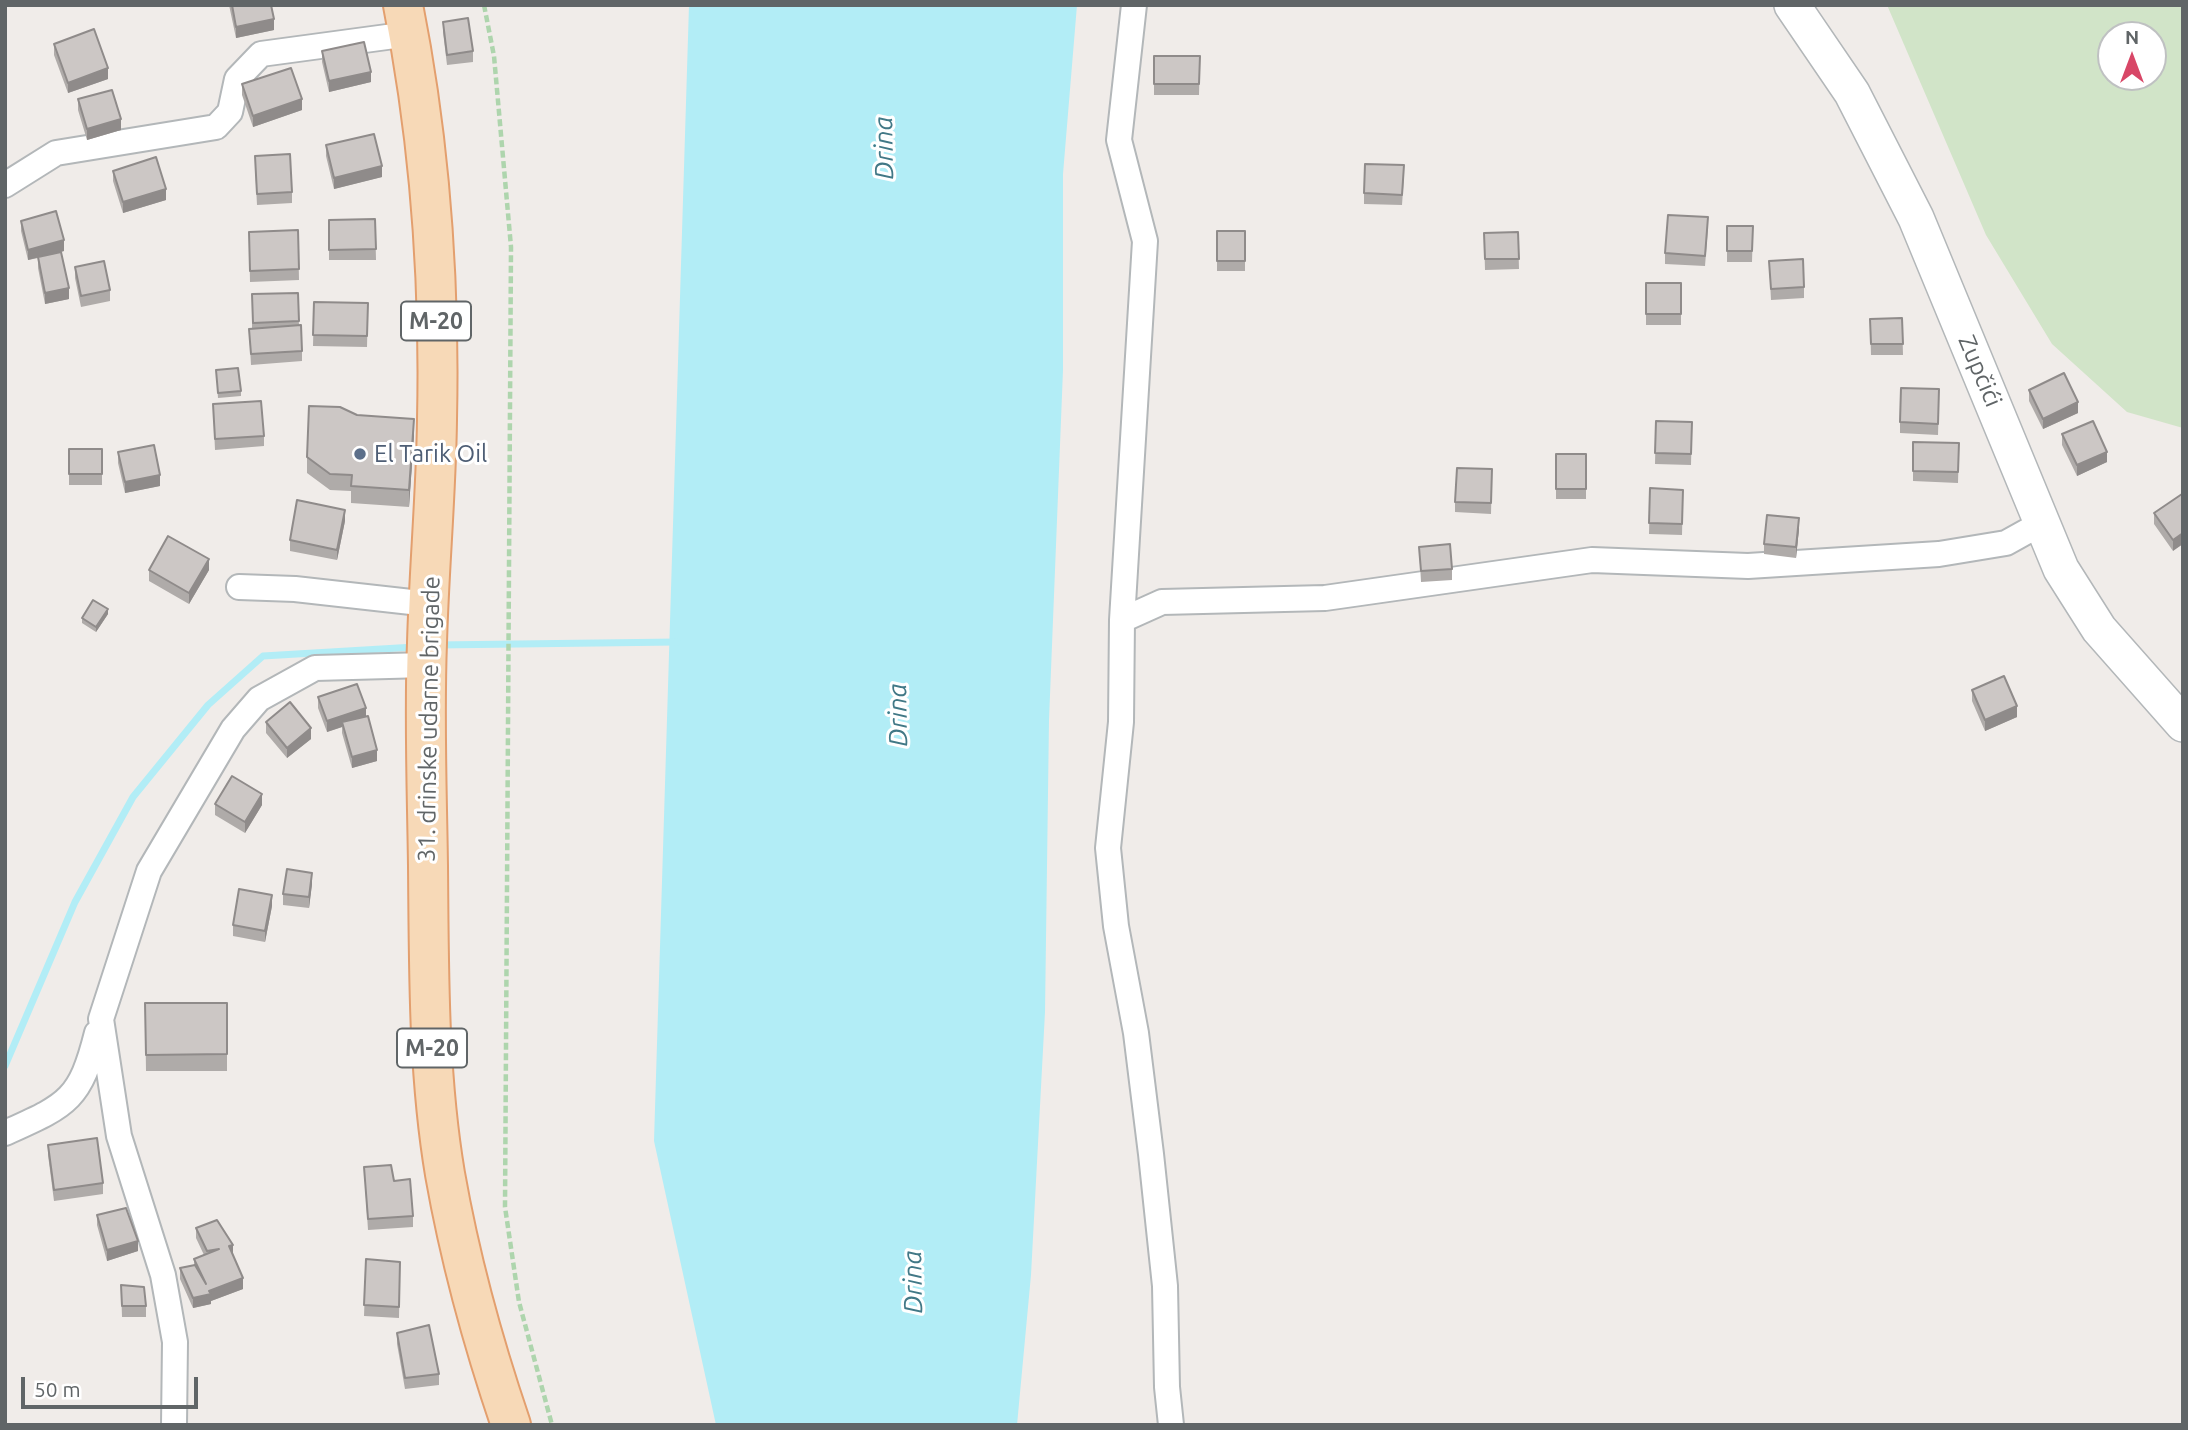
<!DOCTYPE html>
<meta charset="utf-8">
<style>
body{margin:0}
#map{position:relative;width:2188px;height:1430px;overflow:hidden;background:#f0ece9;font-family:Ubuntu,sans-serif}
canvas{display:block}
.frame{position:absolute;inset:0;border:7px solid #606567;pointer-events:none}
.north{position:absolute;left:2097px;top:21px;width:70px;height:70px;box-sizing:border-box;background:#fff;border:2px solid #bfc1c2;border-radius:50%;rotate:0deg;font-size:19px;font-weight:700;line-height:28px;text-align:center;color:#606567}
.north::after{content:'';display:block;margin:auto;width:24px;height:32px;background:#d84767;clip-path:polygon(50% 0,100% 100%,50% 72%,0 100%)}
.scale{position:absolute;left:21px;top:1377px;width:177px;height:32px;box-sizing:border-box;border:4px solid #606567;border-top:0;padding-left:9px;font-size:21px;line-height:24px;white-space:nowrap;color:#606567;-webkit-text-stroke:5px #fff;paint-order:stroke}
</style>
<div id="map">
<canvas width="2188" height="1430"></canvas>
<div class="frame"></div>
<div class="north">N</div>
<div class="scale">50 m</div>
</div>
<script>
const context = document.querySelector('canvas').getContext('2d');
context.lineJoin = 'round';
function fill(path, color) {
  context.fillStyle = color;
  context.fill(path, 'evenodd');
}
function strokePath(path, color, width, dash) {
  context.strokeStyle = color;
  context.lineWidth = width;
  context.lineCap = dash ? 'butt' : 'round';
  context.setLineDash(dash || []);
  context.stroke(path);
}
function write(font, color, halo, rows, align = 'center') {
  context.font = font + ' Ubuntu,sans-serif';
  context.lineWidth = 6;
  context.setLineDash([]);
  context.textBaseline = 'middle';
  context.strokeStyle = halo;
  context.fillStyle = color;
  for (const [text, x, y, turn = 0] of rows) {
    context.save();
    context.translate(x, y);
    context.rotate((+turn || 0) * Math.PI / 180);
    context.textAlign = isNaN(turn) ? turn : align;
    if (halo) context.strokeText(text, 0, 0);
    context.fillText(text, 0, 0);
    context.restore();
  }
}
fill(new Path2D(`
 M1887,5H2183V428L2127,412L2052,344L1986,235ZM2111,35H2153V77H2111Z`), '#d1e4c8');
fill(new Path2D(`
 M689,5H1077L1063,174V370L1049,720L1045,1012L1031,1275L1017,1425H716L654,1141Z`), '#b2edf6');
strokePath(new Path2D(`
 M437,645L677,642
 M5,1066L75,902L133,797L208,705L263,656L415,647`), '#b2edf6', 7);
const minor = new Path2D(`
 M5,185L56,153L216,127L230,112L237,79L261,54L409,34
 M239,587L295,589L429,604
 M1122,620L1145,241L1119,140L1134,5
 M5,1133C67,1105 80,1101 97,1033
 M174,1425L175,1342L163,1275L119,1136L101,1019L149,871L233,729L259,699L315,668L426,665
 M1171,1425L1167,1387L1165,1286L1151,1154L1136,1033L1116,926L1108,848L1121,722L1122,620L1162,602L1325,598L1592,560L1748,566L1939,554L2006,543L2042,523`);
const secondary = new Path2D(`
 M1792,5L1852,93L1916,218L2061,569L2099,629L2183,724`);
const primary = new Path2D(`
 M403,5C430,141 440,282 437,420C436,495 429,569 427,643C424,717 427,792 428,866C429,969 428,1073 445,1174C460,1259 483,1343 511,1425`);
strokePath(minor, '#b3b7b9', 28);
strokePath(secondary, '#b3b7b9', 38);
strokePath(primary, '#e39f6e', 42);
strokePath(new Path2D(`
 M484,5L494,56L511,247L505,1207L519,1302L552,1425`), '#aed5ad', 4.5, [7, 3.5]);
strokePath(minor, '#fff', 24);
strokePath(secondary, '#fff', 35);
strokePath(primary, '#f7d9b7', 38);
fill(new Path2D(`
 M229,5H271L274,30L236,38Z
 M443,22L473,51V62L447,65L443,32Z
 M54,44L108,79L68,93L54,55Z
 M322,51L371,82L329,92L322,62Z
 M1154,56H1200L1199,95H1154Z
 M242,84L302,110L253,127L242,95Z
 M78,99L121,130L87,140L78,110Z
 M326,145L382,177L334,189L326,156Z
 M255,166L292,192V203L257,205Z
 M113,171L166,200L123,213L113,181Z
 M1404,176L1402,205L1364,204V193Z
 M375,219L376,260H329V220Z
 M21,221L64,251L46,256L69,299L45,304L38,268V258L28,260L21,231Z
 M1727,226H1753L1752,262H1727Z
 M1708,228L1705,266L1665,264V253Z
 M298,230L299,280L250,282L249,232Z
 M1217,231H1245V271H1217Z
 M1518,232L1519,269L1485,270L1484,233Z
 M1769,261L1804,287V298L1771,300Z
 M75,267L110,290V301L81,307L75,278Z
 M1646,283H1681V325H1646Z
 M298,293L299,326L302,351V361L251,365L249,329L252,328V294Z
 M314,302L368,303L367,347L313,346Z
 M1902,318L1903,355H1871L1870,319Z
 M216,370L241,391V396L218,398Z
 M2029,390L2078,413L2043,429L2029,401Z
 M1939,400L1938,435L1900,433V422Z
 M213,404L264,436V446L215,450Z
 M357,415L414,435L409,507L351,503V491L330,490L307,473V457Z
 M1656,421L1692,422L1691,465L1655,464Z
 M2062,434L2107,462L2077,476L2062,445Z
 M1959,443L1958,483L1913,481V471Z
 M69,449H102V485H69Z
 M118,452L160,486L125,493L118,463Z
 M1556,454H1586V499H1556Z
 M1492,469L1491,514L1455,512V502Z
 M1650,488L1683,490L1682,535L1649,534Z
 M2182,494L2173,551L2154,524V513Z
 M345,521L337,560L290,551V540Z
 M1799,529L1796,558L1764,554V544Z
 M1419,547L1452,569V580L1421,582Z
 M149,570H209L189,604L149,581Z
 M108,614L96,632L82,623V618Z
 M1972,690L2017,717L1985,731L1972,701Z
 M318,697L366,716L377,761L352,768L342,733V727L327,732L318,708Z
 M266,722L311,739L287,758L266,733Z
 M215,804L262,805L245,833L215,815Z
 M312,884L309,908L283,905V894Z
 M272,906L265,942L233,936V925Z
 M145,1003H227V1071H146Z
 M48,1145L103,1183V1194L54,1201L48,1155Z
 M364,1167L394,1181L413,1216V1227L368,1230Z
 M97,1215L138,1251L107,1261L97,1225Z
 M196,1228L233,1256L243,1289L211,1301V1304L193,1308L180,1279V1268L194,1265V1259L204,1255L196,1238Z
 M366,1259L400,1262L399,1318L364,1316Z
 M121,1285L146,1306V1317H122Z
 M397,1333L439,1374V1385L405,1389L397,1344Z`), '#afaba9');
fill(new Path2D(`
 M274,19V30L236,38V27Z
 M108,68V79L68,93V83Z
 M371,72V82L329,92V81Z
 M302,99V110L253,127V116Z
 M121,119V130L87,140V129Z
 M382,166V177L334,189V178Z
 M166,189V200L123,213V202Z
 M64,240V251L28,260V250Z
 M69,288V299L45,304V293Z
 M2078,402V413L2043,429V419Z
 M414,419V435L409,507V490Z
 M2107,452V462L2077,476V465Z
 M160,475V486L125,493V482Z
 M345,510V521L337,560V550Z
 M1799,518V529L1796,558V547Z
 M2183,533V544L2173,551V540Z
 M209,559V570L189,604V593Z
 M108,609V614L96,632V627Z
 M2017,706V717L1985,731V720Z
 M366,708V719L342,722V727L327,732V721Z
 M311,728V739L287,758V748Z
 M377,750V761L352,768V757Z
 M262,794V805L245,833V822Z
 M312,873V884L309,908V897Z
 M272,895V906L265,942V931Z
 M138,1241V1251L107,1261V1250Z
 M233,1245V1256L229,1246Z
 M243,1278V1289L211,1301V1304L193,1308V1298Z`), '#8f8b8a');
const building = new Path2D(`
 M232,5H271L274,19L236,27Z
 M468,18L473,51L447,55L443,22Z
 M94,29L108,68L68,83L54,44Z
 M364,42L371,72L329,81L322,51Z
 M1154,56H1200L1199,84H1154Z
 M291,68L302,99L253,116L242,84Z
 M112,90L121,119L87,129L78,99Z
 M374,134L382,166L334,178L326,145Z
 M290,154L292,192L257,194L255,156Z
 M156,157L166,189L123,202L113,171Z
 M1365,164L1404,165L1402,195L1364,193Z
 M56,211L64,240L28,250L21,221Z
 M1668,215L1708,217L1705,256L1665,253Z
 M375,219L376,249L329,250V220Z
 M1727,226H1753L1752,251H1727Z
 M298,230L299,269L250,271L249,232Z
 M1217,231H1245V261H1217Z
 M1518,232L1519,259H1485L1484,233Z
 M61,252L69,288L45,293L38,257Z
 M1803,259L1804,287L1771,289L1769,261Z
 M104,261L110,290L81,296L75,267Z
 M1646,283H1681V314H1646Z
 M298,293L299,321L253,323L252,294Z
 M314,302L368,303L367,336L313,335Z
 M1902,318L1903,344H1871L1870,319Z
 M301,325L302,351L251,354L249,329Z
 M238,368L241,391L218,393L216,370Z
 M2064,373L2078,402L2043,419L2029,390Z
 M1901,388L1939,389L1938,424L1900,422Z
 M261,401L264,436L215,439L213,404Z
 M309,406L340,407L357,415L414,419L409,490L351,486L352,475L330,474L307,457Z
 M1656,421L1692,422L1691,454L1655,453Z
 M2093,421L2107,452L2077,465L2062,434Z
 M1913,442L1959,443L1958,472L1913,471Z
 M154,445L160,475L125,482L118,452Z
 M69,449H102V474H69Z
 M1556,454H1586V489H1556Z
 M1457,468L1492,469L1491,503L1455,502Z
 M1650,488L1683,490L1682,524L1649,523Z
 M2182,494L2183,533L2173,540L2154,513Z
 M297,500L345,510L337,550L290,540Z
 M1767,515L1799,518L1796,547L1764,544Z
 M168,536L209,559L189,593L149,570Z
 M1450,544L1452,569L1421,571L1419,547Z
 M93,600L108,609L96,627L82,618Z
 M2004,676L2017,706L1985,720L1972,690Z
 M357,684L366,708L327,721L318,697Z
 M290,702L311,728L287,748L266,722Z
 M368,716L377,750L352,757L342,722Z
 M232,776L262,794L245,822L215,804Z
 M287,869L312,873L309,897L283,894Z
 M239,889L272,895L265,931L233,925Z
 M145,1003H227V1054L146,1055Z
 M97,1138L103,1183L54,1190L48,1145Z
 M391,1165L394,1181L410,1179L413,1216L368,1219L364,1167Z
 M126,1208L138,1241L107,1250L97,1215Z
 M217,1220L233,1245L229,1246L243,1278L209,1291L211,1294L193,1298L180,1268L195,1265L206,1284L194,1259L219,1249L207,1251L196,1228Z
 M366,1259L400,1262L399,1307L364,1305Z
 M121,1285L144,1287L146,1306H122Z
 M429,1325L439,1374L405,1378L397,1333Z`);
fill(building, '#ccc7c5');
strokePath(building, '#8f8b8a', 2);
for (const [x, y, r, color] of [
 [360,454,7,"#5c6f8a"]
]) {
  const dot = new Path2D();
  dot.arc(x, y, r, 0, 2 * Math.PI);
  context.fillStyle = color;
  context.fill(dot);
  strokePath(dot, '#fff', 2.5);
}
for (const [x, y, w] of [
 [436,321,70],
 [432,1048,70]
]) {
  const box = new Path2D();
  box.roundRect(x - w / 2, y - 19.5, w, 39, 5);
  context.fillStyle = '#fff';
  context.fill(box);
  strokePath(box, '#606567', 2);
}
write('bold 23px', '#606567', null, [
 ["M-20",436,321],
 ["M-20",432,1048]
]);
write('24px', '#606567', '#fff', [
 ["Zupčići",1980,371,67],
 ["31. drinske udarne brigade",429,719,-89]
]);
write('24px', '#4e5e75', '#fff', [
 ["El Tarik Oil",374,454]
], 'left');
write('italic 26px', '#417886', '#fff', [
 ["Drina",884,148,-91],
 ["Drina",898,715,-91],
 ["Drina",913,1282,-91]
]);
</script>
